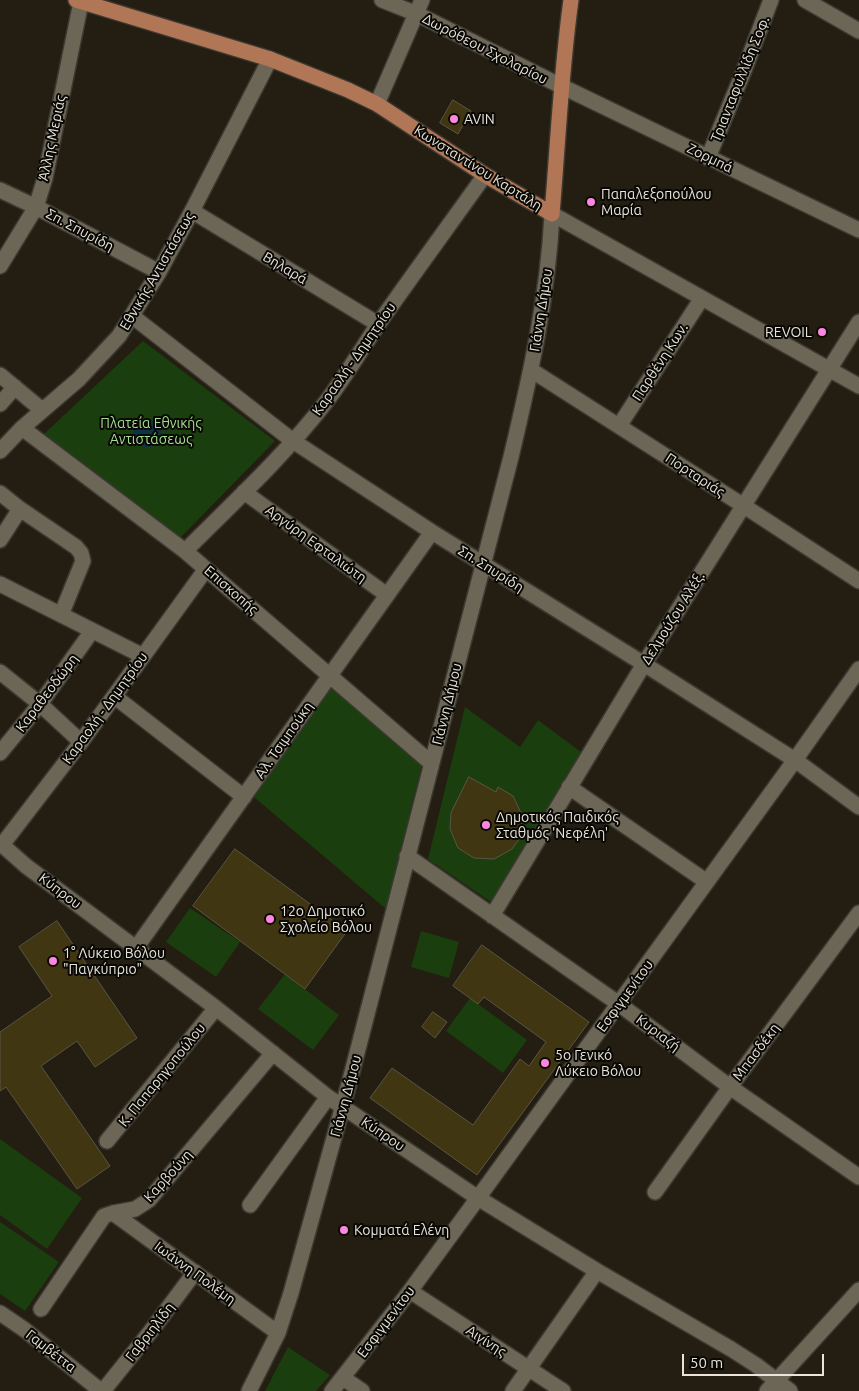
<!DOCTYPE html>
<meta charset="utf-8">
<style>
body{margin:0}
#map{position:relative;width:859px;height:1391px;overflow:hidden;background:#231e11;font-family:Ubuntu,sans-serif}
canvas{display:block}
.scale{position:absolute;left:682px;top:1354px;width:142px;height:22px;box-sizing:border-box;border:2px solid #e7e4db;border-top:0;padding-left:6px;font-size:15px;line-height:18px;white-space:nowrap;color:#e7e4db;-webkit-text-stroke:4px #0a0804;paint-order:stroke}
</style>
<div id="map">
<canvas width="859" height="1391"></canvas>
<div class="scale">50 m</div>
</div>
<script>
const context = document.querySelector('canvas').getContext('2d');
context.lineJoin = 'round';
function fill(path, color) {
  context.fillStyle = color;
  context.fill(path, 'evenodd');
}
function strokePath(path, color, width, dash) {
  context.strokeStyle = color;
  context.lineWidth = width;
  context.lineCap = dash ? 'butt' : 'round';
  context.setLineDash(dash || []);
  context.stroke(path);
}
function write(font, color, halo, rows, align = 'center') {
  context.font = font + ' Ubuntu,sans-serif';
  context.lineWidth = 4;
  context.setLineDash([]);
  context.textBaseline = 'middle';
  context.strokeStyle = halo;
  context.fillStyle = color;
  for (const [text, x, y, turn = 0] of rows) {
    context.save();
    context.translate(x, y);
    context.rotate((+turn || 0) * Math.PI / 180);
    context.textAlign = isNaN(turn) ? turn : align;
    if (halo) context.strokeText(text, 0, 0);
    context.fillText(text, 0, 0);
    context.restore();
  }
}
fill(new Path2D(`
 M143,341L275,441L180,538L44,434Z
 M331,686L422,765L386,909L254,797Z
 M465,707L520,747L538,720L581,752L491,902L428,859Z
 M190,908L240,942L216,977L166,942Z
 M421,931L459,942L449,978L411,967Z
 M285,974L339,1015L313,1050L258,1009Z
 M470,998L527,1040L503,1073L446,1031Z
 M0,1139L82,1198L47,1249L0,1215Z
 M0,1222L59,1262L25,1311L0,1294Z
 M288,1347L330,1375L316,1391H265Z`), '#1b3e0e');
fill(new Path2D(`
 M133 433a14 14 0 1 1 28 0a14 14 0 1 1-28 0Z`), '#0b3546');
const building = new Path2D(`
 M453,100L471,111L458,134L440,123Z
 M469,777L496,792L498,787L513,796L522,815V835L512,849L494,859L474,858L458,848L450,829L451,813Z
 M235,849L347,931L305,989L193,906Z
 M57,921L137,1038L95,1067L77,1041L41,1066L110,1166L77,1189L6,1087L0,1091V1032L52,996L19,947Z
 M482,945L589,1022L477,1175L370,1098L392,1068L473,1125L520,1059L529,1066L546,1042L484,997L478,1004L453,986Z
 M433,1012L447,1022L435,1038L422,1027Z`);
fill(building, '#413612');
strokePath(building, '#5a5546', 1);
const minor = new Path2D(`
 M382,0L417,14L561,86L859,230
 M805,0L859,31
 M377,104L422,0
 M708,158L743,73L771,0
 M0,190L36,207L159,272
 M192,211L378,324
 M0,266L36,207L45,178L81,2
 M132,316L293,441L432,532L644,664L795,760L859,807
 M531,370L744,506L859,581
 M0,375L42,410
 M0,404L15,387
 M619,426L702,298
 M22,428L185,551L431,763
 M0,451L22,428L79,379L119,336L159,272L192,211L270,59
 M244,492L387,595
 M0,493L20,509L76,547L81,553L83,561L61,615
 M0,540L20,509
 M185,551C233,503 284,456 326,402C345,377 361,350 379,323C414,273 450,224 485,175
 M0,584L143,656
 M0,672L40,704L81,742
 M114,696L244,797
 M0,753L40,704L92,631
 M569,787L707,882
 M0,843L26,866L216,1008L328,1097L478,1198L597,1271L731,1349L756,1365L790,1391
 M2,845L81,742L206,569
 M407,856L619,1004L730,1087L859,1177
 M492,916L644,664L859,322
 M136,948L432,532
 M107,1141L216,1008
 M655,1192L730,1087L859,913
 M250,1205L328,1097
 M113,1213L278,1333
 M410,1291L563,1391
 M41,1309L104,1216L113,1213L135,1209L149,1200L273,1053
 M0,1313L25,1330L101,1391
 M343,1378L362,1391
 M103,1391L151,1331L195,1272
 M249,1391L278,1333L291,1293L350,1080L511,457C530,377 548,297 552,214L859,386
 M332,1391L410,1291L478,1198L795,760L859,669
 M513,1391L597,1271
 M767,1391L859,1290`);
const major = new Path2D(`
 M76,0L270,59L348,90L377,104L485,175L552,214C558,143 561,71 571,0`);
strokePath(minor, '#3c3831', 18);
strokePath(major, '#3c3831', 18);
strokePath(minor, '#6b6656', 15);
strokePath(major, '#b17655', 15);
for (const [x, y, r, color] of [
 [454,119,5,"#fe85e0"],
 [591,202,5,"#fe85e0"],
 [822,332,5,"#fe85e0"],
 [486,825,5,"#fe85e0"],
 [270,919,5,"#fe85e0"],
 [53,961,5,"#fe85e0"],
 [545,1063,5,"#fe85e0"],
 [344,1230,5,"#fe85e0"]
]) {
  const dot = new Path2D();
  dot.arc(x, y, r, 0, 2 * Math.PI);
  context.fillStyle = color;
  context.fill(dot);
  strokePath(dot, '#0a0804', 2);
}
write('14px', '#e7e4db', '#0a0804', [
 ["Δωρόθεου Σχολαρίου",485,49,27],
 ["Τριανταφυλλίδη Σοφ.",740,79,-68],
 ["Άλλης Μεριάς",52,138,-78],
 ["Ζορμπά",710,158,26],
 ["Κωνσταντίνου Καρτάλη",478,168,32],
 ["Σπ. Σπυρίδη",80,230,28],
 ["Βηλαρά",285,268,31],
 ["Εθνικής Αντιστάσεως",157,271,-60],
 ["Γιάννη Δήμου",541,310,-81],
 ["Καραολή - Δημητρίου",354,359,-55],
 ["Παρθένη Κων.",660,362,-57],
 ["Πορταριάς",695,475,33],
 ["Αργύρη Εφταλιώτη",316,544,36],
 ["Σπ. Σπυρίδη",491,569,32],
 ["Επισκοπής",231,590,41],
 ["Δελμούζου Αλέξ.",673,618,-58],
 ["Καραθεοδώρη",47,693,-53],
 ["Γιάννη Δήμου",447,704,-76],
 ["Καραολή - Δημητρίου",105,708,-54],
 ["Αλ. Τσιμπούκη",284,740,-55],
 ["Κύπρου",60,891,37],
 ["Εσφιγμενίτου",625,996,-54],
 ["Κυριαζή",658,1033,37],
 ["Μπασδέκη",756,1052,-53],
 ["Κ. Παπαρηγοπούλου",162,1075,-51],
 ["Γιάννη Δήμου",346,1096,-75],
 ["Κύπρου",383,1134,34],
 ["Καρβούνη",168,1176,-48],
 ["Ιωάννη Πολέμη",195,1273,36],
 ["Εσφιγμενίτου",386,1322,-53],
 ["Γαβριηλίδη",150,1332,-52],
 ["Αιγίνης",486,1341,33],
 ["Γαμβέττα",51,1351,38]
]);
write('14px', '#e7e4db', '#0a0804', [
 ["AVIN",464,119],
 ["Παπαλεξοπούλου",601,194],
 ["Μαρία",601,210],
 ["REVOIL",812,332,"right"],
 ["Δημοτικός Παιδικός",496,817],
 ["Σταθμός 'Νεφέλη'",496,833],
 ["12ο Δημοτικό",280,911],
 ["Σχολείο Βόλου",280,927],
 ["1° Λύκειο Βόλου",63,953],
 ["\"Παγκύπριο\"",63,969],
 ["5ο Γενικό",555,1055],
 ["Λύκειο Βόλου",555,1071],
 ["Κομματά Ελένη",354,1230]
], 'left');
write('14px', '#a3de91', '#0a0804', [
 ["Πλατεία Εθνικής",151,423],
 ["Αντιστάσεως",151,439]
]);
</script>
